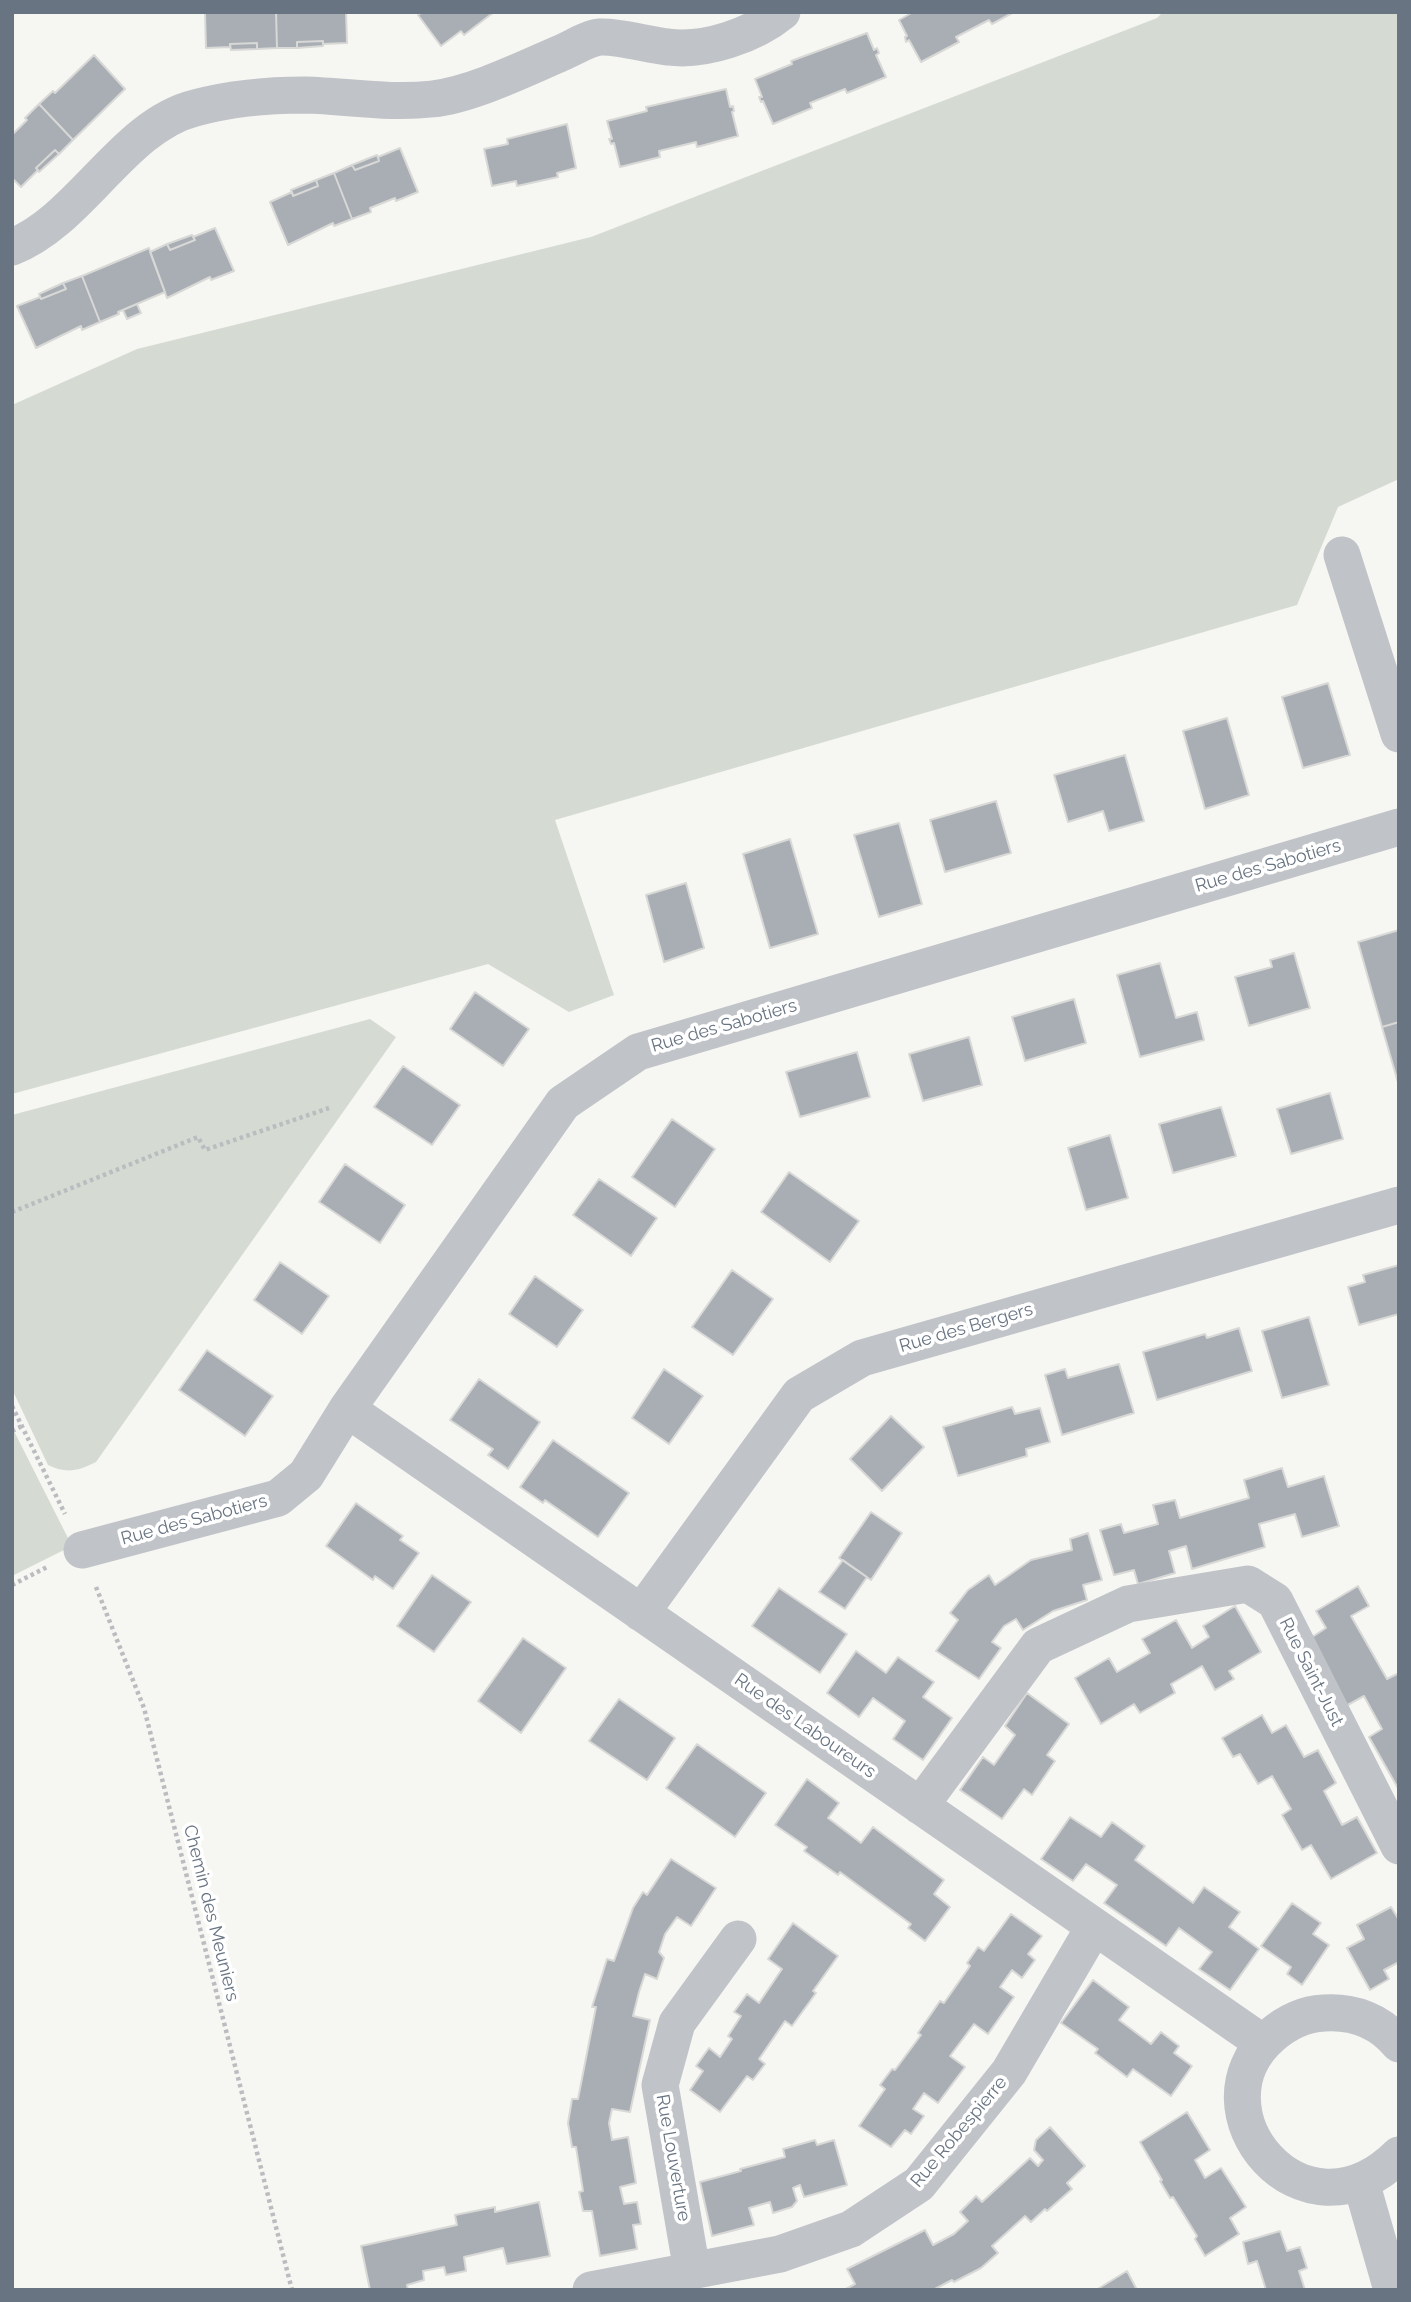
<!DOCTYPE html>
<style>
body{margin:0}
#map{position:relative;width:1411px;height:2302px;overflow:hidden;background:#f6f6f3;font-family:Raleway,sans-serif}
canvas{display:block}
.frame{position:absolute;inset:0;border:14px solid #687482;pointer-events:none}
</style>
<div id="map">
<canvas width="1411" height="2302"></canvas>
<div class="frame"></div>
</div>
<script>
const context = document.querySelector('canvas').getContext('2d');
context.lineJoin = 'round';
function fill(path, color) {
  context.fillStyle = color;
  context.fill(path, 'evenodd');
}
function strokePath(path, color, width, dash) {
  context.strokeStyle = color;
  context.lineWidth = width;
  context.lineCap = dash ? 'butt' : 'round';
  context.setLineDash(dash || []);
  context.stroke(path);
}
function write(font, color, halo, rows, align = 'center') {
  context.font = font + ' Raleway,sans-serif';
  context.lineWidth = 7;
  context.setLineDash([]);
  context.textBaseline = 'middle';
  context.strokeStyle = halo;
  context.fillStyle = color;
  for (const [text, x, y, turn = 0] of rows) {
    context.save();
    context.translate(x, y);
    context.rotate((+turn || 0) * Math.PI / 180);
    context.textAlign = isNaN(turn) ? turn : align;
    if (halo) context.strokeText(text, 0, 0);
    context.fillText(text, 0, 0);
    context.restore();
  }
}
fill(new Path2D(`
 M1163,12H1399V479L1338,507L1297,605L555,820L614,995L569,1012L488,964L12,1094V405L137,349L591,237L1157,18Z
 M370,1019L396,1037L96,1462C78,1471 67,1474 48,1465L12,1389V1115Z
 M12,1427L72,1546L12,1576Z`), '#d5dbd3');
const building = new Path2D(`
 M205,12H276L277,48L257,49V43L230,44V47L206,48Z
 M276,12H346L347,43L323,44V41L297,42V48H277Z
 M423,12H494L464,35L461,31L441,46L418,15Z
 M913,12H1014L992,24L989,20L956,37L959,42L921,62L909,40L906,42L905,37L907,36L899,20Z
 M867,33L874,50L877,48L879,53L876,55L886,77L847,93L845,89L810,103L812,108L773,124L763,101L761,102L759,97H762L755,79L792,64L791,61Z
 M323,41V46L297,48V42Z
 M257,43V49L231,50L230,44Z
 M94,55L125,89L73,140L39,104L53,91L55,93Z
 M726,89L730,107L733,106L734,111L732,112L738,136L697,147L696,142L659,151L660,157L620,167L614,143L611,144L609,139H612L607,121L647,111L646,107Z
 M39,104L73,140L59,154L55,150L36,168L38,170L21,187L12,178V135L27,120L25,118Z
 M567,124L576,168L557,173L558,177L517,186L516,181L492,186L484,149L508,144L507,139Z
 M400,148L418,192L396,201L395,198L370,208L371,212L352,219L334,173L352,165L355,170L379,161L378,157Z
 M55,150L59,154L39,172L36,168Z
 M377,155L379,161L355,170L352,165Z
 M334,173L352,219L334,226L333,223L288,245L270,202L292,192L293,196L318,186L316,180Z
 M316,180L318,186L293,196L291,190Z
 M215,228L234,271L211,280L210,277L167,298L150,252L167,244L170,250L195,240L193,237Z
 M192,235L195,240L170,250L167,244Z
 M149,248L165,292L118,312L119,314L100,322L82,276Z
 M82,276L100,322L82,330L81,326L36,348L17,306L40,297L41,299L66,289L63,283Z
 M63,283L66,289L41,299L39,294Z
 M137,304L141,313L127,319L123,310Z
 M1328,683L1350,755L1303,768L1282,697Z
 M1227,718L1249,795L1205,809L1183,731Z
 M1125,755L1144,821L1109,831L1103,811L1068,822L1054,775Z
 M996,801L1011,853L945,872L930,820Z
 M899,823L922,904L879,917L854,835Z
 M790,839L818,934L770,948L743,854Z
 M686,883L704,948L664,962L646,895Z
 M1399,930V1022L1382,1027L1358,942Z
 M1294,953L1310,1008L1249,1026L1235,977L1272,967L1270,960Z
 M1160,963L1176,1018L1197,1012L1204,1040L1140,1057L1117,975Z
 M475,992L529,1029L503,1066L450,1029Z
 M1074,999L1086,1043L1025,1061L1012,1017Z
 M1399,1022V1086L1382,1027Z
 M969,1037L982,1085L923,1101L909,1054Z
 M857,1052L870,1097L800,1117L786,1072Z
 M403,1066L460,1105L432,1145L374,1107Z
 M1330,1093L1343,1139L1291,1154L1277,1109Z
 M1221,1107L1236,1156L1173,1173L1159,1124Z
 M672,1119L715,1149L675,1207L632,1177Z
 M1110,1135L1128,1198L1086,1210L1068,1148Z
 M345,1164L405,1205L380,1243L319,1202Z
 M789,1172L859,1221L830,1262L761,1212Z
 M599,1179L657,1218L631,1256L573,1215Z
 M280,1262L329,1296L302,1334L254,1300Z
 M1399,1265V1314L1359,1325L1348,1287L1365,1282L1363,1275Z
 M732,1270L773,1299L733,1355L692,1327Z
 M535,1276L583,1310L557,1347L509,1314Z
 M1309,1317L1329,1385L1282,1398L1262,1331Z
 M1239,1328L1252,1371L1157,1400L1143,1352L1205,1334L1207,1338Z
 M207,1350L273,1396L245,1436L179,1390Z
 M1119,1364L1134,1413L1062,1435L1045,1375L1065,1369L1068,1378Z
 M664,1369L703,1396L669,1444L632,1418Z
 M479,1379L540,1422L508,1469L488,1455L493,1449L450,1420Z
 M1012,1407L1015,1414L1040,1408L1050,1442L1026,1449L1027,1456L958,1476L943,1427Z
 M891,1416L924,1447L882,1491L850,1459Z
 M553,1440L629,1493L598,1537L545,1500L543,1503L520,1487Z
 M1282,1468L1288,1487L1324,1476L1339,1526L1302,1537L1295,1514L1259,1524L1265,1547L1192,1569L1186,1546L1169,1551L1175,1573L1138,1584L1134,1570L1114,1575L1100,1530L1121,1524L1124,1533L1158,1524L1153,1505L1175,1500L1180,1518L1249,1498L1244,1480Z
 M356,1503L403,1536L400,1540L419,1553L393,1589L375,1576L373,1580L326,1546Z
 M871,1512L902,1533L871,1580L839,1558Z
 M1088,1533L1102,1580L1083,1585L1087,1600L1053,1611L1023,1630L1016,1619L1004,1626L992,1642L1001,1648L979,1679L936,1651L958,1620L950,1613L968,1590L989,1575L995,1585L1031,1560L1072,1550L1070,1539Z
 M843,1560L867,1577L845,1609L819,1592Z
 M432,1575L471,1602L434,1652L397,1626Z
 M1358,1586L1369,1606L1351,1616L1387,1679L1399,1673V1790L1369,1737L1382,1729L1364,1696L1344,1707L1306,1641L1326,1628L1316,1611Z
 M779,1588L847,1634L820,1673L752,1626Z
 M1235,1606L1261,1652L1229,1671L1234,1679L1215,1690L1202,1666L1171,1684L1175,1693L1140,1713L1134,1704L1101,1724L1075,1678L1109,1658L1117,1672L1150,1653L1142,1639L1176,1620L1192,1648L1209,1637L1203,1626Z
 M523,1638L566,1668L521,1733L478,1701Z
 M856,1651L886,1673L898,1657L934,1682L923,1697L952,1718L923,1760L893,1739L905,1721L873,1698L859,1717L827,1693Z
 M1027,1693L1069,1724L1047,1755L1055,1761L1032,1795L1024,1789L1002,1819L960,1790L983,1757L994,1765L1015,1735L1005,1726Z
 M619,1699L675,1738L647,1780L589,1741Z
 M1262,1715L1272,1733L1286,1725L1304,1757L1318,1750L1336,1783L1324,1791L1342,1825L1357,1817L1377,1853L1331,1879L1311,1845L1302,1850L1282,1815L1291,1809L1272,1776L1258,1784L1240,1754L1233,1757L1222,1738Z
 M697,1744L766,1793L735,1837L666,1788Z
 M807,1779L839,1803L828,1818L861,1843L873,1827L944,1880L934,1894L950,1907L925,1941L908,1928L911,1924L840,1872L838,1875L804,1851L807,1847L775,1825Z
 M1070,1817L1101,1837L1112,1822L1145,1846L1135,1860L1193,1903L1204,1887L1240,1912L1229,1927L1259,1949L1230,1990L1199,1969L1212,1952L1179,1928L1166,1946L1104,1903L1117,1885L1086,1864L1073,1881L1041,1859Z
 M671,1859L716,1888L691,1926L677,1917L665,1934L659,1952L664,1958L657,1979L645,1974L639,1992L633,2016L650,2020L630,2112L612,2109L609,2123L612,2140L628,2137L636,2183L620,2187L624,2204L637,2202L641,2224L633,2225L637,2249L600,2256L592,2211H583L579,2192L583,2191L576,2147H572L568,2123L572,2099H578L596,2007H592L607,1959L614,1961L633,1908L643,1892L647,1895Z
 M1292,1903L1321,1923L1313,1934L1329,1945L1302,1985L1287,1974L1291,1967L1261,1946Z
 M1391,1907L1399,1920V1962L1384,1970L1389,1979L1370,1990L1347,1948L1364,1939L1357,1925Z
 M1011,1914L1042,1936L1028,1954L1035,1960L1022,1978L1012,1970L1000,1987L1014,1997L988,2034L974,2024L950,2056L965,2067L938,2103L924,2093L913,2109L924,2116L911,2134L905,2130L891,2147L859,2126L885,2089L880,2085L892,2069L895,2070L921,2035L918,2033L940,2001L944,2003L970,1966L967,1963L978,1947L984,1951Z
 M793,1923L838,1956L813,1991L816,1993L792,2026L785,2021L759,2059L765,2064L753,2080L747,2076L720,2112L690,2090L703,2071L696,2066L709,2048L720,2057L732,2039L728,2036L741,2016L734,2012L747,1994L759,2003L782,1969L768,1959Z
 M1093,1980L1129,2007L1119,2020L1151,2044L1161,2032L1179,2046L1174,2053L1192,2066L1171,2096L1133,2069L1127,2077L1095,2053L1098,2049L1061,2023Z
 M1187,2112L1210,2150L1195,2160L1205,2178L1221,2168L1246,2207L1230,2218L1239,2234L1205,2256L1195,2239L1197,2236L1173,2197L1170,2198L1160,2181L1162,2180L1140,2142Z
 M1050,2127L1085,2166L1067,2183L1072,2189L1047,2211L1045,2209L1031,2222L1025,2216L992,2246L998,2253L981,2268L954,2282L952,2280L933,2290H844L855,2284L847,2269L925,2230L933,2245L954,2234L968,2221L960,2212L976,2196L982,2202L1030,2158L1038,2166L1043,2160L1034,2150L1036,2140Z
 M815,2140L817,2145L834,2140L847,2185L804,2197L800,2185L793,2188L797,2201L792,2207L773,2213L770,2202L749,2208L754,2225L712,2236L700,2182L741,2171L740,2169L785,2157L783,2149Z
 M539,2202L550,2256L507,2264L503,2248L464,2257L466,2271L446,2275L444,2267L423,2271L424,2280L407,2285L408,2290H370L361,2246L457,2225L455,2215L495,2207V2212Z
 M1280,2231L1287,2251L1300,2247L1307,2268L1299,2271L1305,2290H1266L1257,2261L1248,2264L1243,2242Z
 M1127,2271L1137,2290H1096Z`);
fill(building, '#a8aeb4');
strokePath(building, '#d8d8d6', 2);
strokePath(new Path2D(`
 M12,1212L198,1137L205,1150L329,1108
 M12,1406L65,1514
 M12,1431L22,1426
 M12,1585L47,1567
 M96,1587L144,1708L292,2290`), '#babcbf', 4.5, [3.5, 3.5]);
strokePath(new Path2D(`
 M12,247C81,220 123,126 195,108C232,98 267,95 305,95C347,96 390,104 432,99C471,95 524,69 561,53C573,48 588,38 600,37C618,36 649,45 668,47C705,52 754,35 782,12
 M1342,555L1399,734
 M347,1409L1263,2043
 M82,1550L278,1498L306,1475L347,1409L563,1103L638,1052L1399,827
 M641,1613L799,1395L862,1358L1399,1205
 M920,1806L1038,1646L1128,1604L1248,1584L1275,1601L1399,1846
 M1399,2044C1380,2021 1353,2011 1324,2013C1303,2014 1287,2022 1271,2036C1188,2109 1302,2251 1399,2155
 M1361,2182L1392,2290
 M692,2271L660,2085L677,2023L738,1939
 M591,2290L780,2254L851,2229L919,2184L1009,2072L1094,1927`), '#c0c3c7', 37);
write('18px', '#687482', '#fff', [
 ["Rue des Sabotiers",1268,866,-16],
 ["Rue des Sabotiers",724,1026,-16],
 ["Rue des Bergers",966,1328,-16],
 ["Rue des Sabotiers",194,1520,-15],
 ["Rue Saint-Just",1311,1672,63],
 ["Rue des Laboureurs",805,1726,35],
 ["Chemin des Meuniers",211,1913,76],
 ["Rue Robespierre",959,2132,-50],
 ["Rue Louverture",673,2158,80]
]);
</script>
